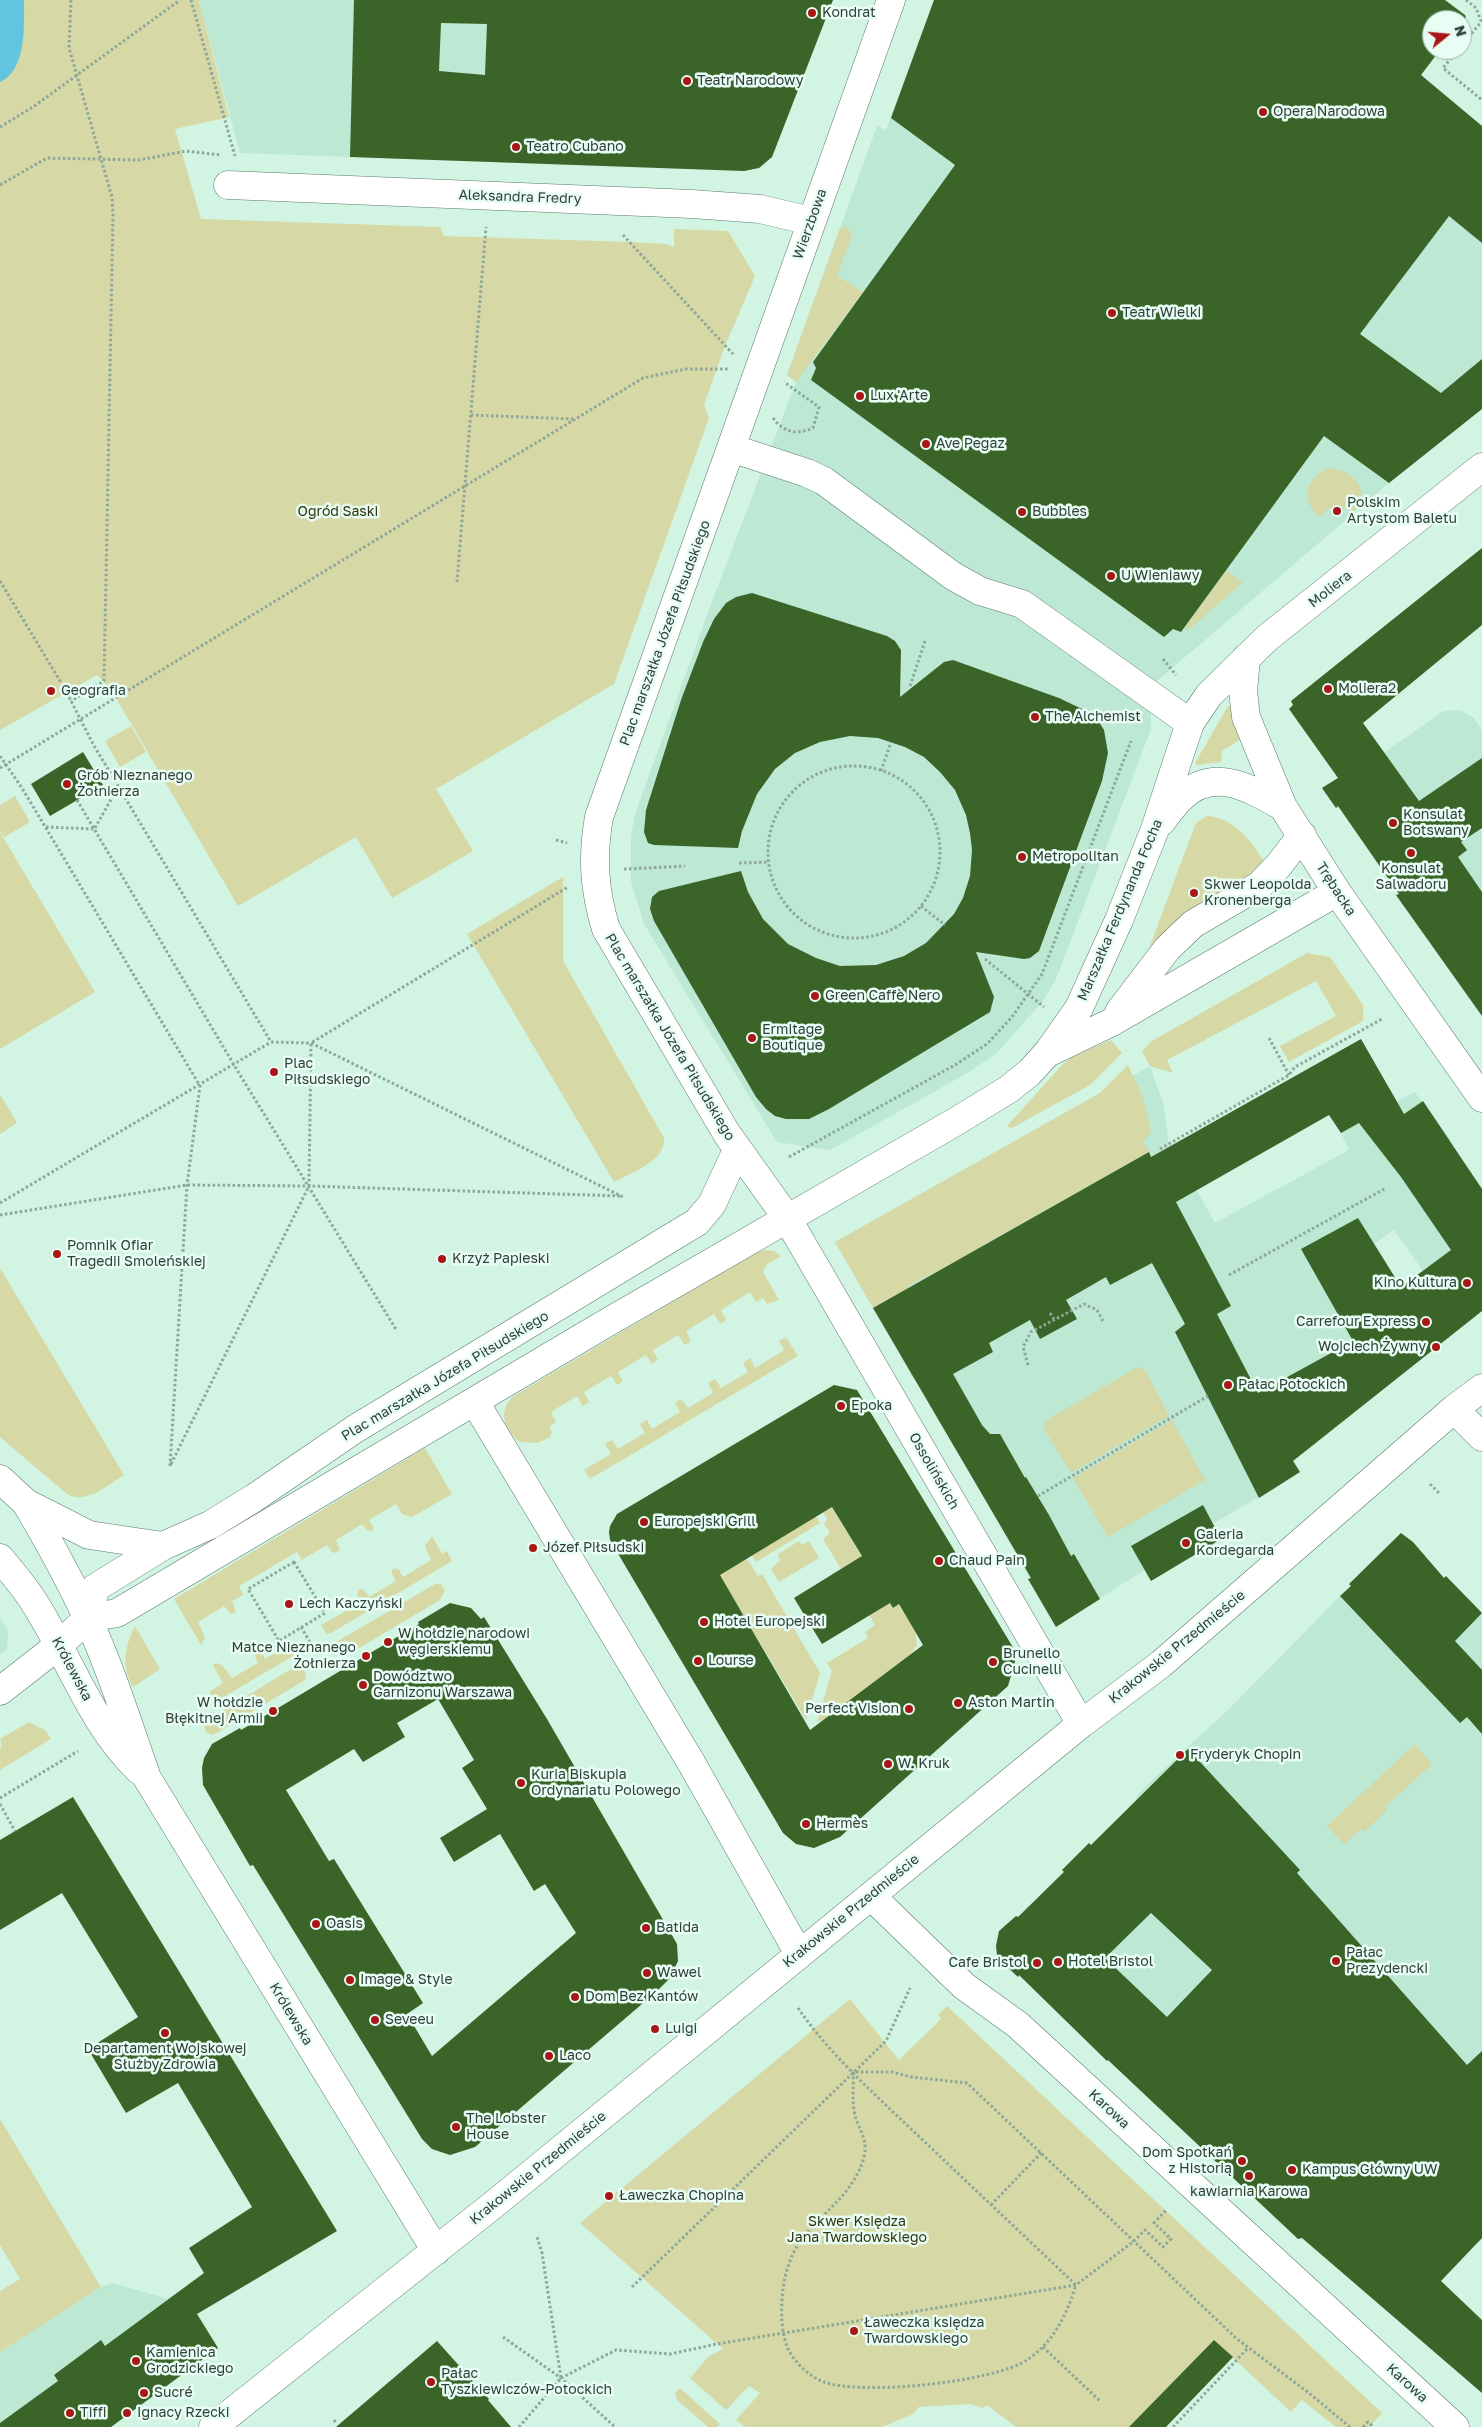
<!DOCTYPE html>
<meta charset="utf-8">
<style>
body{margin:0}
#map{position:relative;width:1482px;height:2427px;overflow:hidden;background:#d1f4e3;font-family:"Golos Text",sans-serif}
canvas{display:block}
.north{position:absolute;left:1422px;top:10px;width:50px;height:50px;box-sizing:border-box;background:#e8fdf3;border:1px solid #9fb1a9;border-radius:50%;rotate:73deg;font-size:14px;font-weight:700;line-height:20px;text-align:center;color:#313f39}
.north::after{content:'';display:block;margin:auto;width:18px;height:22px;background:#a91616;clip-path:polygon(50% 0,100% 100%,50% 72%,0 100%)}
</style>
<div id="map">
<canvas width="1482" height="2427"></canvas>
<div class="north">N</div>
</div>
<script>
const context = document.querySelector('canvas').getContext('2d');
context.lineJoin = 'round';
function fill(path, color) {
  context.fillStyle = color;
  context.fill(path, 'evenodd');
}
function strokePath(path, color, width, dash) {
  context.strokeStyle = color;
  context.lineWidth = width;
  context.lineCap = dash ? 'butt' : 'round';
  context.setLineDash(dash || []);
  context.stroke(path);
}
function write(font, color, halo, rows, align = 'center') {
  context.font = font + ' "Golos Text",sans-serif';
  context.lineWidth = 5;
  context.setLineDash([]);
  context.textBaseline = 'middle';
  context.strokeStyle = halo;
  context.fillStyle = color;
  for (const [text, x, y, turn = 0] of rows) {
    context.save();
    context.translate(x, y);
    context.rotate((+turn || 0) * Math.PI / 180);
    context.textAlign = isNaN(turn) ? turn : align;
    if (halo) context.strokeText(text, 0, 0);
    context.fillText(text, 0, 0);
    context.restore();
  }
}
fill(new Path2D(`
 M199,0H833L772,157L760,168L744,171L240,153Z
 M934,0L1461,12L1465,15L1462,20H1432V50H1440L1421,75L1482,126V409L1389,483L1150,687L1151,729L1056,979L1043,1001L996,1054L964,1075L830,1150L777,1142L644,924L631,881V836L635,814L713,599L796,382L787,375L840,228L877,126L886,130Z
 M1452,710L1462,711L1474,718L1482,731V1016L1397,897L1399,894L1340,808H1336L1323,790V787L1380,750L1385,752L1442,712Z
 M1150,1066L1164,1106L1168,1140L1215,1223L1349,1150L1341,1133L1415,1092L1451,1140L1449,1141L1482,1189L1433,1285L1394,1230L1346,1264L1409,1369L1294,1460L1300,1472L1213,1524L1219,1534L1217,1542L1155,1579L1148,1577L1144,1570L1056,1627L1028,1579L1030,1578L915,1377H912L900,1355L911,1349L896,1322L885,1328L835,1242Z
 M1401,1533L1429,1563L1431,1562L1432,1567L1440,1572L1439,1574L1444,1578L1445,1577L1468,1601L1469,1600L1482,1614V2164L1298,2239L1108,2060L1107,2061L1024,1980L1007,1966L997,1955L996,1946L997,1938L1006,1925L1016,1916L1018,1917L1063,1872L1062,1870L1089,1843L1091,1845L1137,1800L1136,1797L1147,1785L1231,1707L1350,1586L1349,1584L1353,1580L1365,1575L1361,1572Z
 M0,1618L8,1631L7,1649L0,1655Z
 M113,2283L168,2299L182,2289L218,2348L111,2427H0V2352L101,2287Z`), '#bde8d4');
fill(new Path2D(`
 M0,0H199L229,117L175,129L201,219L440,227L444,236L630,242L666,244L674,247V229L728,231L755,276L725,346L704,405L709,418L614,684L436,789L473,851L392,898L356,837L238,906L110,688L97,675L0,730Z
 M844,227L848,228L852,235L837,276L863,292L796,382L787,375L840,228Z
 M1330,468C1353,469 1373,493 1353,512C1341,503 1329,505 1321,517C1298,501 1306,476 1330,468Z
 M1226,571L1243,582L1188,630L1185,628Z
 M1228,706H1230L1235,726L1241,739L1222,751L1221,762L1197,765L1195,763Z
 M131,726L146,752L120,767L105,741Z
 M15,796L30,822L4,837L0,830V805Z
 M1207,816C1233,817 1252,841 1264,862L1258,869C1220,892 1179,912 1151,948L1150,946L1195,825L1198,821Z
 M0,832L95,992L0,1049Z
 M563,877V961L664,1138C666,1161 631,1173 614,1182L467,934Z
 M1307,953L1330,957L1363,1005V1021L1289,1062L1280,1046L1336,1016L1316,981L1167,1060L1173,1073L1150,1066L1142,1051L1152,1041Z
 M1111,1040L1122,1053L1090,1085L1012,1128L1007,1126L1063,1064L1072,1057Z
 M1128,1065L1142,1095L1151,1130L1150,1134L1143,1141L1149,1152L983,1245V1247L908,1286L910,1291L895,1300L893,1297L873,1308L835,1242L1100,1093Z
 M0,1094L17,1123L0,1134Z
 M765,1250L774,1251L781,1256L766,1265L763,1272L779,1300L767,1304L763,1298L756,1302L750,1292L721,1310L726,1320L720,1324L714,1314L686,1331L691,1341L685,1345L678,1335L653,1350L658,1360L652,1364L646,1355L618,1372L623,1381L617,1385L611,1376L584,1392L589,1402L583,1406L577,1396L551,1412L556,1422L549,1427L552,1432L550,1437L538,1443L520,1442C504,1430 498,1413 512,1397L753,1254Z
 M0,1268L124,1475C107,1485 87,1505 67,1494L0,1437Z
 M786,1337L798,1356L590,1479L584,1470L611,1454L605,1444L612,1440L618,1449L645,1433L640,1424L647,1420L652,1429L680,1412L675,1403L681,1399L688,1408L713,1393L708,1383L715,1379L721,1388L748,1372L743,1363L750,1358L755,1368L784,1350L779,1341Z
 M1138,1367L1146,1371L1169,1416L1071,1473L1044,1429L1045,1421Z
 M1172,1420L1205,1480L1108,1537L1073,1478Z
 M425,1448L452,1494L412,1517L402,1514L396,1504L369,1520L374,1528L372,1531L367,1530L362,1524L336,1540L340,1550L336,1553L332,1552L327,1545L302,1560L297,1552L239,1586L243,1595L232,1601L236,1612L231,1614L224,1606L198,1622L205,1638L201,1645L174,1599Z
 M829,1488L915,1631L917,1645L911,1654L823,1720L817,1722L832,1671L827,1663L868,1638L865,1632L875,1625L823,1539L830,1533L824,1524L827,1519L819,1506ZM829,1503L897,1605L893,1608V1607Z
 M810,1507L820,1523L756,1562L745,1545Z
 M432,1536L442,1554L447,1551L452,1561L331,1633L327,1634L321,1625L362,1602L357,1594L359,1589L364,1590L369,1597L396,1581L391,1572L394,1568L399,1570L403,1577L431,1560L425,1546Z
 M799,1541L802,1545L809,1541L819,1558L779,1582L771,1569L780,1561L778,1554Z
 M710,1546L748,1560L758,1576L762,1574L820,1673L806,1720L707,1554Z
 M435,1584H441L445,1590L440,1600L349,1654L341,1655L336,1650L338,1641Z
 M135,1626L160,1669L133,1687C121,1667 125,1645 135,1626Z
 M289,1645L294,1652L293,1656L215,1702L209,1692L223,1683L213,1665L216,1663L222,1665L232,1678L258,1663L254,1654L256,1651L262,1652L265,1659Z
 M296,1666L302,1667L306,1674L305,1680L213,1735L206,1732L204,1726L206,1721Z
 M29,1722L46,1731L51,1739L0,1770V1748L2,1746L0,1739Z
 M1415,1744L1432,1764L1385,1807L1387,1810L1364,1832L1361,1829L1344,1844L1327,1826Z
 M850,1999L899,2060L941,2019L938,2015L947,2006L1382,2413L1369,2427H1336L1302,2400L1291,2412L1214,2340L1129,2427H1016L987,2405L983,2408L969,2404L919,2407L913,2414L882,2427H745L736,2420L760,2393L749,2386L726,2410L690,2378L709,2356L723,2349L580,2223Z
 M0,2119L101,2287L0,2352V2291L20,2279L0,2245Z
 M680,2388L720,2424L717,2427H708L677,2400L675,2394Z`), '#d6d9a5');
fill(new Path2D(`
 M0,0H24C24,25 27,70 0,82Z`), '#61c4e1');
fill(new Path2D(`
 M354,0H833L772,157L759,168L744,171L350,157ZM441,23L487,24L485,75L439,71Z
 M934,0H1445L1465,15L1466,17L1462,22V20H1432V50H1440L1421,75L1482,126V243L1449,216L1360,334L1441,393L1482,359V409L1389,483L1324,436L1181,632L1173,629L1164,637L811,380L816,368L813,362L955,165L891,118Z
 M1482,548V625L1363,723L1419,801L1482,758V828L1461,842L1467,850L1458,857L1482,892V1016L1396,895L1399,894L1338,806L1336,808L1322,788L1338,778L1289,709L1293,705L1291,701Z
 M752,593L887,636L895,641L901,650L900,697L944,662L953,660L1059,698L1082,709L1099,722L1104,730L1108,753L1102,781L1039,951L1030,958L1024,959L976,952L994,997L990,1012L829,1109L809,1119H786L775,1116L766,1109L756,1097L654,921L650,909L652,897L659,891L741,871L748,892L763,919L788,944L816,958L840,966L876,965L904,956L926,943L954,914L963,898L970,876L972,850L970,833L966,815L955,790L940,772L924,757L905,747L878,738L850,736L820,742L795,753L775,769L757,794L742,831L738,848L654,845L648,843L644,832L646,810L681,700L703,642L714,619L726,603L736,597Z
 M83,752L103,785L50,816L31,784Z
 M1361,1039L1404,1114L1423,1101L1482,1189V1311L1293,1461L1300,1472L1259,1498L1175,1332L1185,1324L1152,1263L1110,1285L1106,1277L1066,1300L1077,1319L1040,1339L1030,1320L989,1343L993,1352L953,1374L982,1425L990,1434H1000L1025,1478L1026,1477L1049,1515L1071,1556L1074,1554L1100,1599L1056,1627L1028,1579L1031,1578L873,1308L1149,1152L1151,1157ZM1329,1115L1341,1133L1359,1123L1401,1177L1451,1250L1401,1287L1358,1218L1301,1249L1353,1341L1258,1393L1217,1314L1231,1306L1176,1202Z
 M834,1385L857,1390L1014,1649L1015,1662L1008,1686L840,1837L814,1848L796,1844L783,1833L610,1540L609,1532L610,1526L617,1514ZM832,1507L862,1556L794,1598L822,1644L890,1603L893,1608L899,1604L923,1645L810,1730L720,1575Z
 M1203,1505L1221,1539L1151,1581L1131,1546Z
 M1401,1533L1413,1542L1444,1578L1446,1576L1482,1613L1455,1641L1482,1670V1734L1467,1717L1460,1723L1340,1596L1351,1586L1349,1584Z
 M450,1603L471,1608L481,1619L484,1617L547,1719L669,1930L677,1944L678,1961L670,1978L656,1992L475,2147L450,2155L432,2149L422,2139L253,1865L250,1866L203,1785L202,1768L204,1758L212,1744L240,1728L241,1730L419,1624L418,1622ZM438,1699L474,1760L462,1768L487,1809L440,1838L454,1862L500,1834L534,1891L545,1884L576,1933L432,2056L407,2014L423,2003L334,1859L329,1861L286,1790L354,1749L363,1762L405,1737L397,1723Z
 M1188,1749L1300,1870L1297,1873L1467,2065L1482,2051V2238L1441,2281L1482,2320V2393L1302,2238L1298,2239L1108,2060L1107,2061L1019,1975L1018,1977L1003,1963L997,1955L996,1946L999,1931L1016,1916L1018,1917L1064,1872L1062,1870L1089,1843L1091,1845ZM1151,1913L1212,1970L1167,2017L1105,1958Z
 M73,1797L337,2231L197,2314L218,2348L111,2427H0V2423L58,2381L54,2375L101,2340L105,2346L204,2273L189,2248L252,2207L178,2083L126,2113L88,2049L138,2017L62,1893L0,1930V1840Z
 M1214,2340L1233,2357L1166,2427H1129Z
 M437,2341L489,2399L488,2400L511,2427H336Z`), '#3a6428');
const minor = new Path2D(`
 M891,0L599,817C592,857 594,890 606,929L727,1134L787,1218L1081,1724
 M228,185L692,204L760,209L811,221
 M731,448L807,473L824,481L953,576L980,591L1022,604L1190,723
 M1246,658L1243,691L1246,717L1283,807L1337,892L1482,1098
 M1162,821C1168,813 1174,804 1182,797C1214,766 1252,789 1283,807
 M1119,1012L1167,949L1193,924L1260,885L1279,865L1302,835
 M1050,1052L1112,1022L1337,892
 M475,1402L692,1764L799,1954
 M1454,1409L1482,1437
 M0,1479L26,1503L89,1535L163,1546
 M26,1503C48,1540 69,1578 87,1617C111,1669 128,1724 147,1778L436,2251
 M0,1558C16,1577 31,1595 43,1617C73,1668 95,1728 139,1770
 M88,1618L117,1613L603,1325L955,1122L1009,1089L1030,1072L1048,1052L1079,1008L1119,920L1155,829L1190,723L1209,695L1267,638L1482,467
 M0,1691L59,1645L88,1618L95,1588L163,1546L210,1525L254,1498L355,1429L697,1222L712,1204L737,1150
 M871,1896L964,1986L1018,2025L1455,2427
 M213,2427L498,2201L1081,1724L1161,1664L1454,1409L1482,1388`);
strokePath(minor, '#5b7b6c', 29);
strokePath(new Path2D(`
 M71,0L69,48L112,197L113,215L104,681L71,701
 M191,0L235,156
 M1466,0L1476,8L1481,21
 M1462,45L1482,21
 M1458,50L1443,68L1482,100
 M0,127L33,107L180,0
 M0,185L47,158L139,160L186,151L221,155
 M623,235L733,354
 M471,415L573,419
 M773,418C784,433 797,435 813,428L819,407L784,382
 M0,581L66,691L93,744L271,1042L311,1043L623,1197
 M457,582L486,227
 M1163,659L1176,675
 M910,686L925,641
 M0,756L22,788L200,1086L187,1185L170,1466
 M768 852a86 86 0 1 1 172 0a86 86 0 1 1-172 0Z
 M0,768L643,378L686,369H728
 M881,771L891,742
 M77,800L234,1065L397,1331
 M46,827L94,829
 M95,828L118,787
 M556,840L567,843
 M739,863L768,862
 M624,869L685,866
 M921,906L945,925
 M985,959L1044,1007
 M1269,1038L1289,1075
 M1160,1149L1289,1075L1295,1067L1382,1019
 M789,1157L955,1065L987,1044L1012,1017L1042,974L1131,741
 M0,1203L271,1042
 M0,1215L187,1185L309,1186L620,1196
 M1229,1275L1386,1188
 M1050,1313L1054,1319
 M1028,1365L1023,1347L1031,1332L1084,1304L1097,1310L1104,1323
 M171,1464L309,1186L311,1043L568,887
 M1430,1484L1439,1493
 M1038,1496L1208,1396
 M294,1562L325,1613L279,1641L248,1589Z
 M301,1627L314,1649
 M0,1798L78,1751
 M0,1804L15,1831
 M798,2008C829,2053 870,2090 910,2128C965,2180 1021,2233 1076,2285C1067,2314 1054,2342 1027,2360C994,2382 862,2396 824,2382C810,2377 795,2363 788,2349C782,2335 781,2317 782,2301C783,2277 790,2253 805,2235C827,2209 855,2191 864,2157C869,2136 856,2128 854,2110C852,2098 854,2085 853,2072H892L911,2077L967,2083L1237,2339L1309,2393L1350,2427
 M991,2205L1042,2152
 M632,2287L886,2041L910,1988
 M503,2337L561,2378L615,2427
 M1043,2347L1100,2401
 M561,2378L616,2350L670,2354L717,2344L1076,2285L1134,2241L1145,2230L1163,2247L1171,2239L1154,2223L1167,2209
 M334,2420L336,2423
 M519,2427L561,2378L542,2253L537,2237
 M1173,2427L1248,2348
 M1363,2427L1368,2422L1374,2427`), '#8da79a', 3, [2.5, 2.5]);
strokePath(minor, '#fff', 28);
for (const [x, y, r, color] of [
 [812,13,5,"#a91616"],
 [687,81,5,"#a91616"],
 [1263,112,5,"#a91616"],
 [516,147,5,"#a91616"],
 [1112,313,5,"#a91616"],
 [860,396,5,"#a91616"],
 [926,444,5,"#a91616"],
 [1337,511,5,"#a91616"],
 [1022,512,5,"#a91616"],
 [1111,576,5,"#a91616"],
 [1328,689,5,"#a91616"],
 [51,691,5,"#a91616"],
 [1035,717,5,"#a91616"],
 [67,784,5,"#a91616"],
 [1393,823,5,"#a91616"],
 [1411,853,5,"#a91616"],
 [1022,857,5,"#a91616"],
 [1194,893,5,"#a91616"],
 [815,996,5,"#a91616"],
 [752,1038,5,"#a91616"],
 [274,1072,5,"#a91616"],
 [57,1254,5,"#a91616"],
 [442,1259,5,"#a91616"],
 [1467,1283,5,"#a91616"],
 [1426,1322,5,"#a91616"],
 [1436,1347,5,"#a91616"],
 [1228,1385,5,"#a91616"],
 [841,1406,5,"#a91616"],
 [644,1522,5,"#a91616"],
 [1186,1543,5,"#a91616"],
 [533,1548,5,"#a91616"],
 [939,1561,5,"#a91616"],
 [289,1604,5,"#a91616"],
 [704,1622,5,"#a91616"],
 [388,1642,5,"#a91616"],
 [366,1656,5,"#a91616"],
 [698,1661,5,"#a91616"],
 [993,1662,5,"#a91616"],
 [363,1685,5,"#a91616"],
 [958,1703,5,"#a91616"],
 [909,1709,5,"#a91616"],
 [273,1711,5,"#a91616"],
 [1180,1755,5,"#a91616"],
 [888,1764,5,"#a91616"],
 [521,1783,5,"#a91616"],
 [806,1824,5,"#a91616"],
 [316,1924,5,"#a91616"],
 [646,1928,5,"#a91616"],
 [1336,1961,5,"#a91616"],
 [1058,1962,5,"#a91616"],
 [1037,1963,5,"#a91616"],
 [647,1973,5,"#a91616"],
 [350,1980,5,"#a91616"],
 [575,1997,5,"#a91616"],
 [375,2020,5,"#a91616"],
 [655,2029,5,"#a91616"],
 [165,2033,5,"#a91616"],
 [549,2056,5,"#a91616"],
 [456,2127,5,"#a91616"],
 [1242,2161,5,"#a91616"],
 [1292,2170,5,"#a91616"],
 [1249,2176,5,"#a91616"],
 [609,2196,5,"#a91616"],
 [854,2331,5,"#a91616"],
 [136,2361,5,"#a91616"],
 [431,2382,5,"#a91616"],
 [144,2393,5,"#a91616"],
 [70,2413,5,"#a91616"],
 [127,2413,5,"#a91616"]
]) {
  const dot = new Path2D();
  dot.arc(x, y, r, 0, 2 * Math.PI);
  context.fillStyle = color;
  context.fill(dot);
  strokePath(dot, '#e8fdf3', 2);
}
write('14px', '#313f39', '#e8fdf3', [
 ["Kondrat",822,13],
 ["Teatr Narodowy",697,81],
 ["Opera Narodowa",1273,112],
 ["Teatro Cubano",526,147],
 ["Teatr Wielki",1122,313],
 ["Lux 'Arte",870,396],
 ["Ave Pegaz",936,444],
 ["Polskim",1347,503],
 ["Artystom Baletu",1347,519],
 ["Bubbles",1032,512],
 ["U Wieniawy",1121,576],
 ["Moliera2",1338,689],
 ["Geografia",61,691],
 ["The Alchemist",1045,717],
 ["Grób Nieznanego",77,776],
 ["Żołnierza",77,792],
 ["Konsulat",1403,815],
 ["Botswany",1403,831],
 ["Metropolitan",1032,857],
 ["Konsulat",1411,869,"center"],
 ["Salwadoru",1411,885,"center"],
 ["Skwer Leopolda",1204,885],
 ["Kronenberga",1204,901],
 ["Green Caffè Nero",825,996],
 ["Ermitage",762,1030],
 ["Boutique",762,1046],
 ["Plac",284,1064],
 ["Piłsudskiego",284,1080],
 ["Pomnik Ofiar",67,1246],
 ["Tragedii Smoleńskiej",67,1262],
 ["Krzyż Papieski",452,1259],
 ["Kino Kultura",1457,1283,"right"],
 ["Carrefour Express",1416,1322,"right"],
 ["Wojciech Żywny",1426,1347,"right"],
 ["Pałac Potockich",1238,1385],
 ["Epoka",851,1406],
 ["Europejski Grill",654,1522],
 ["Galeria",1196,1535],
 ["Kordegarda",1196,1551],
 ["Józef Piłsudski",543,1548],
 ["Chaud Pain",949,1561],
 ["Lech Kaczyński",299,1604],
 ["Hotel Europejski",714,1622],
 ["W hołdzie narodowi",398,1634],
 ["węgierskiemu",398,1650],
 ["Matce Nieznanego",356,1648,"right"],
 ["Żołnierza",356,1664,"right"],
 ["Brunello",1003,1654],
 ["Cucinelli",1003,1670],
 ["Lourse",708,1661],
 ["Dowództwo",373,1677],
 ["Garnizonu Warszawa",373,1693],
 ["W hołdzie",263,1703,"right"],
 ["Błękitnej Armii",263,1719,"right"],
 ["Aston Martin",968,1703],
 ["Perfect Vision",899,1709,"right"],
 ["Fryderyk Chopin",1190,1755],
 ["W. Kruk",898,1764],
 ["Kuria Biskupia",531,1775],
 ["Ordynariatu Polowego",531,1791],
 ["Hermès",816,1824],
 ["Oasis",326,1924],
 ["Batida",656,1928],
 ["Pałac",1346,1953],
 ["Prezydencki",1346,1969],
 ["Hotel Bristol",1068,1962],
 ["Cafe Bristol",1027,1963,"right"],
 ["Wawel",657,1973],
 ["Image & Style",360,1980],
 ["Dom Bez Kantów",585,1997],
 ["Seveeu",385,2020],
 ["Luigi",665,2029],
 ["Departament Wojskowej",165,2049,"center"],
 ["Służby Zdrowia",165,2065,"center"],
 ["Laco",559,2056],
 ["The Lobster",466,2119],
 ["House",466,2135],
 ["Dom Spotkań",1232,2153,"right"],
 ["z Historią",1232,2169,"right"],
 ["Kampus Główny UW",1302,2170],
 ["kawiarnia Karowa",1249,2192,"center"],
 ["Ławeczka Chopina",619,2196],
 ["Ławeczka księdza",864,2323],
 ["Twardowskiego",864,2339],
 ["Kamienica",146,2353],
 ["Grodzickiego",146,2369],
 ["Pałac",441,2374],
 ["Tyszkiewiczów-Potockich",441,2390],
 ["Sucré",154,2393],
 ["Tiffi",80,2413],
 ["Ignacy Rzecki",137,2413]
], 'left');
write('14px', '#313f39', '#e8fdf3', [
 ["Aleksandra Fredry",520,197,2],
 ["Wierzbowa",810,224,-70],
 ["Moliera",1330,589,-38],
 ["Plac marszałka Józefa Piłsudskiego",665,633,-70],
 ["Trębacka",1336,889,57],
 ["Marszałka Ferdynanda Focha",1120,910,-67],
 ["Plac marszałka Józefa Piłsudskiego",670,1037,59],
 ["Plac marszałka Józefa Piłsudskiego",445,1376,-31],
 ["Ossolińskich",934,1471,60],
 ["Krakowskie Przedmieście",1177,1647,-39],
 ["Królewska",72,1669,62],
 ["Krakowskie Przedmieście",851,1911,-39],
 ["Królewska",291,2014,59],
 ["Karowa",1109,2109,43],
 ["Krakowskie Przedmieście",538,2168,-39],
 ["Karowa",1407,2383,42]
]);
write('14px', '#333411', '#e8fdf3', [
 ["Ogród Saski",338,512],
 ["Skwer Księdza",857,2222],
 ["Jana Twardowskiego",857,2238]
]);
</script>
